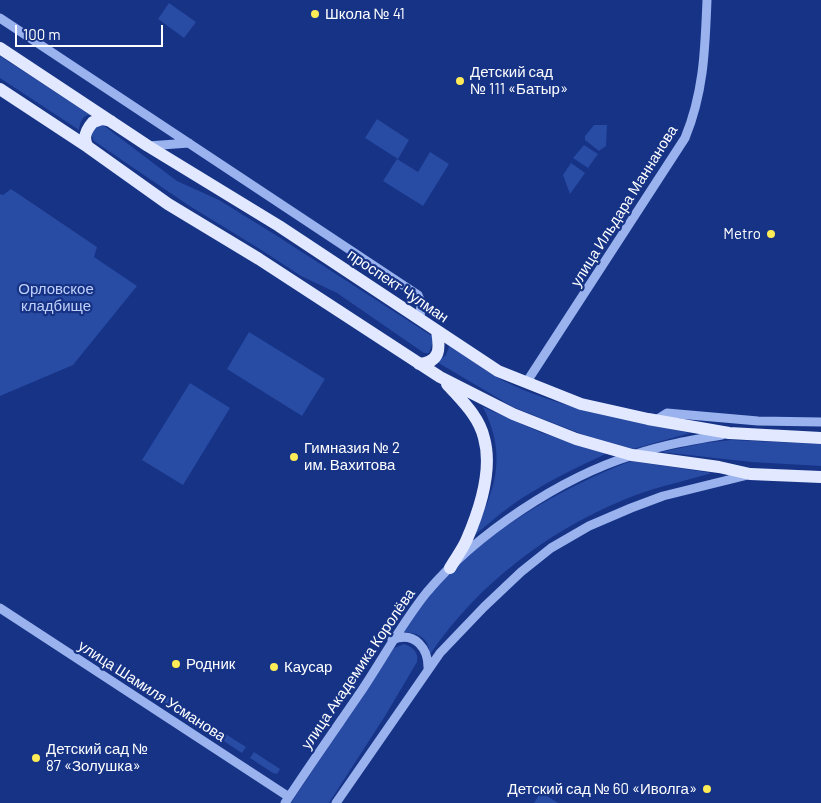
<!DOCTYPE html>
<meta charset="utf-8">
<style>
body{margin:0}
#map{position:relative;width:821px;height:803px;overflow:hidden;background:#163386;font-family:Barlow,sans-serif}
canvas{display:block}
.scale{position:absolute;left:15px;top:25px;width:148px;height:22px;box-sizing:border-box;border:2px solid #fff;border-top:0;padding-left:6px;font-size:15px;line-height:18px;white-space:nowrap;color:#fff;-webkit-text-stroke:4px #163386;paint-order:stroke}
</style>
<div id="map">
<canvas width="821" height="803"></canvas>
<div class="scale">100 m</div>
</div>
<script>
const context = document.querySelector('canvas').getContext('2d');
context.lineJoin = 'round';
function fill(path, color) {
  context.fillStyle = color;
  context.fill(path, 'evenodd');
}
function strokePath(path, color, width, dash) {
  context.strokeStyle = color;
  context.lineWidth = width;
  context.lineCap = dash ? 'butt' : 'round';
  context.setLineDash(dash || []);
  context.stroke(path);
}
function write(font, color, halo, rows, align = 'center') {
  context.font = font + ' Barlow,sans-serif';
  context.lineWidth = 4.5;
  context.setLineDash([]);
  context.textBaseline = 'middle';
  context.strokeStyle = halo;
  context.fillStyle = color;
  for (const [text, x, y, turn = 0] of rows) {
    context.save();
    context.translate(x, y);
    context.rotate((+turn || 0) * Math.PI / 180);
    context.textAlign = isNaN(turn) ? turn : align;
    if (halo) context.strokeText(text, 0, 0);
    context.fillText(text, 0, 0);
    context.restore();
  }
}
fill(new Path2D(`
 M169,3L196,22L184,38L158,19Z
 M0,56L90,115C82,115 80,123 79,130L0,78Z
 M377,119L409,140L398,159L365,138Z
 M103,125L177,181L219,200L274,234L432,336L433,342L429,353H424L337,293L301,276L263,251L188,205L94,141L91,134L95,126Z
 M594,125H607L606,146L599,151L585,140V136Z
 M584,145L598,154L588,168L573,158Z
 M430,152L449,164L423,206L383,181L397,159L418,172Z
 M571,163L585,173L570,194L563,175Z
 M11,189L97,247L94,257L137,286L73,365L0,396V194L3,195Z
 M249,332L325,379L302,416L227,369Z
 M450,344C469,358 488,374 510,384C566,410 629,420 690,433L633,449L584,435L513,407L437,362L446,355Z
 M190,383L230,408L183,485L142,460Z
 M483,407L542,433L608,453C575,468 542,484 512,505C498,515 485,527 472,537C495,490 508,457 483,407Z
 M731,440L821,444V466L751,462L661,452L704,443Z
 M631,461L712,473C682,482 650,488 621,501C547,532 477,585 431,653H429C430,638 416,632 403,632C412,620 420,606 429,595C479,535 560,488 631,461Z
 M86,643L125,669L122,673L119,674L81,649Z
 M404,644C413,647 419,652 417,662L385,716L329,803H291L394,648Z
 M131,673L180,704L175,710L130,681L129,676Z
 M186,709L246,747L242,753L182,714Z
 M254,752L280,769L277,774L273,773L250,758Z
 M541,792L558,803H534Z`), '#284ba4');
strokePath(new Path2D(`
 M0,18L418,295L421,302L420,320
 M148,146L189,143
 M526,383L685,138C704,92 705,49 707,0
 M656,420L667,413L758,421L821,422
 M0,608L289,797
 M392,640C415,630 429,649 428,670
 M285,803C310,765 336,728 362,690C384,657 402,623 427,592C477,533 560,478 633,455C662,445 692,440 722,435
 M336,803L440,653L484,607L521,572L551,548L589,526L631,508L663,496L748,475`), '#9ab2ee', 9);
strokePath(new Path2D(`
 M0,48L148,146L279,226L498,371L581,404L648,419L729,433L821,438
 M0,89L88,147L168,204L259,259L440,377L513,414L576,439L632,455L719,467L750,474L821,477
 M88,147C82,138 86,130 93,122L102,119L111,121
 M419,364C441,362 440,348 437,331
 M447,384C461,400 479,416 484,438C493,470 480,509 467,539C463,549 455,559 450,568`), '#e1e8ff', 12);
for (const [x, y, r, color] of [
 [315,14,5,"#ffec57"],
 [460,81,5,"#ffec57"],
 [771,234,5,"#ffec57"],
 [294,457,5,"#ffec57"],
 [176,664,5,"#ffec57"],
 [274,667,5,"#ffec57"],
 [36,758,5,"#ffec57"],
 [707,789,5,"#ffec57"]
]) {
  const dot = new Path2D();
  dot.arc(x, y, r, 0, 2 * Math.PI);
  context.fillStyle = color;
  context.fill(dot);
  strokePath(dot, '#163386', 2);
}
write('15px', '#fff', '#163386', [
 ["Школа № 41",325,14],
 ["Детский сад",470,72],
 ["№ 111 «Батыр»",470,89],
 ["Metro",761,234,"right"],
 ["Гимназия № 2",304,448],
 ["им. Вахитова",304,465],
 ["Родник",186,664],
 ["Каусар",284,667],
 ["Детский сад №",46,749],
 ["87 «Золушка»",46,766],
 ["Детский сад № 60 «Иволга»",697,789,"right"]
], 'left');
write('15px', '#fff', '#163386', [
 ["улица Ильдара Маннанова",624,206,-58],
 ["проспект Чулман",398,286,34],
 ["улица Академика Королёва",358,669,-56],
 ["улица Шамиля Усманова",152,691,33]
]);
write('15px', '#c0d0fa', '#163386', [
 ["Орловское",56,289],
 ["кладбище",56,306]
]);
</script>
